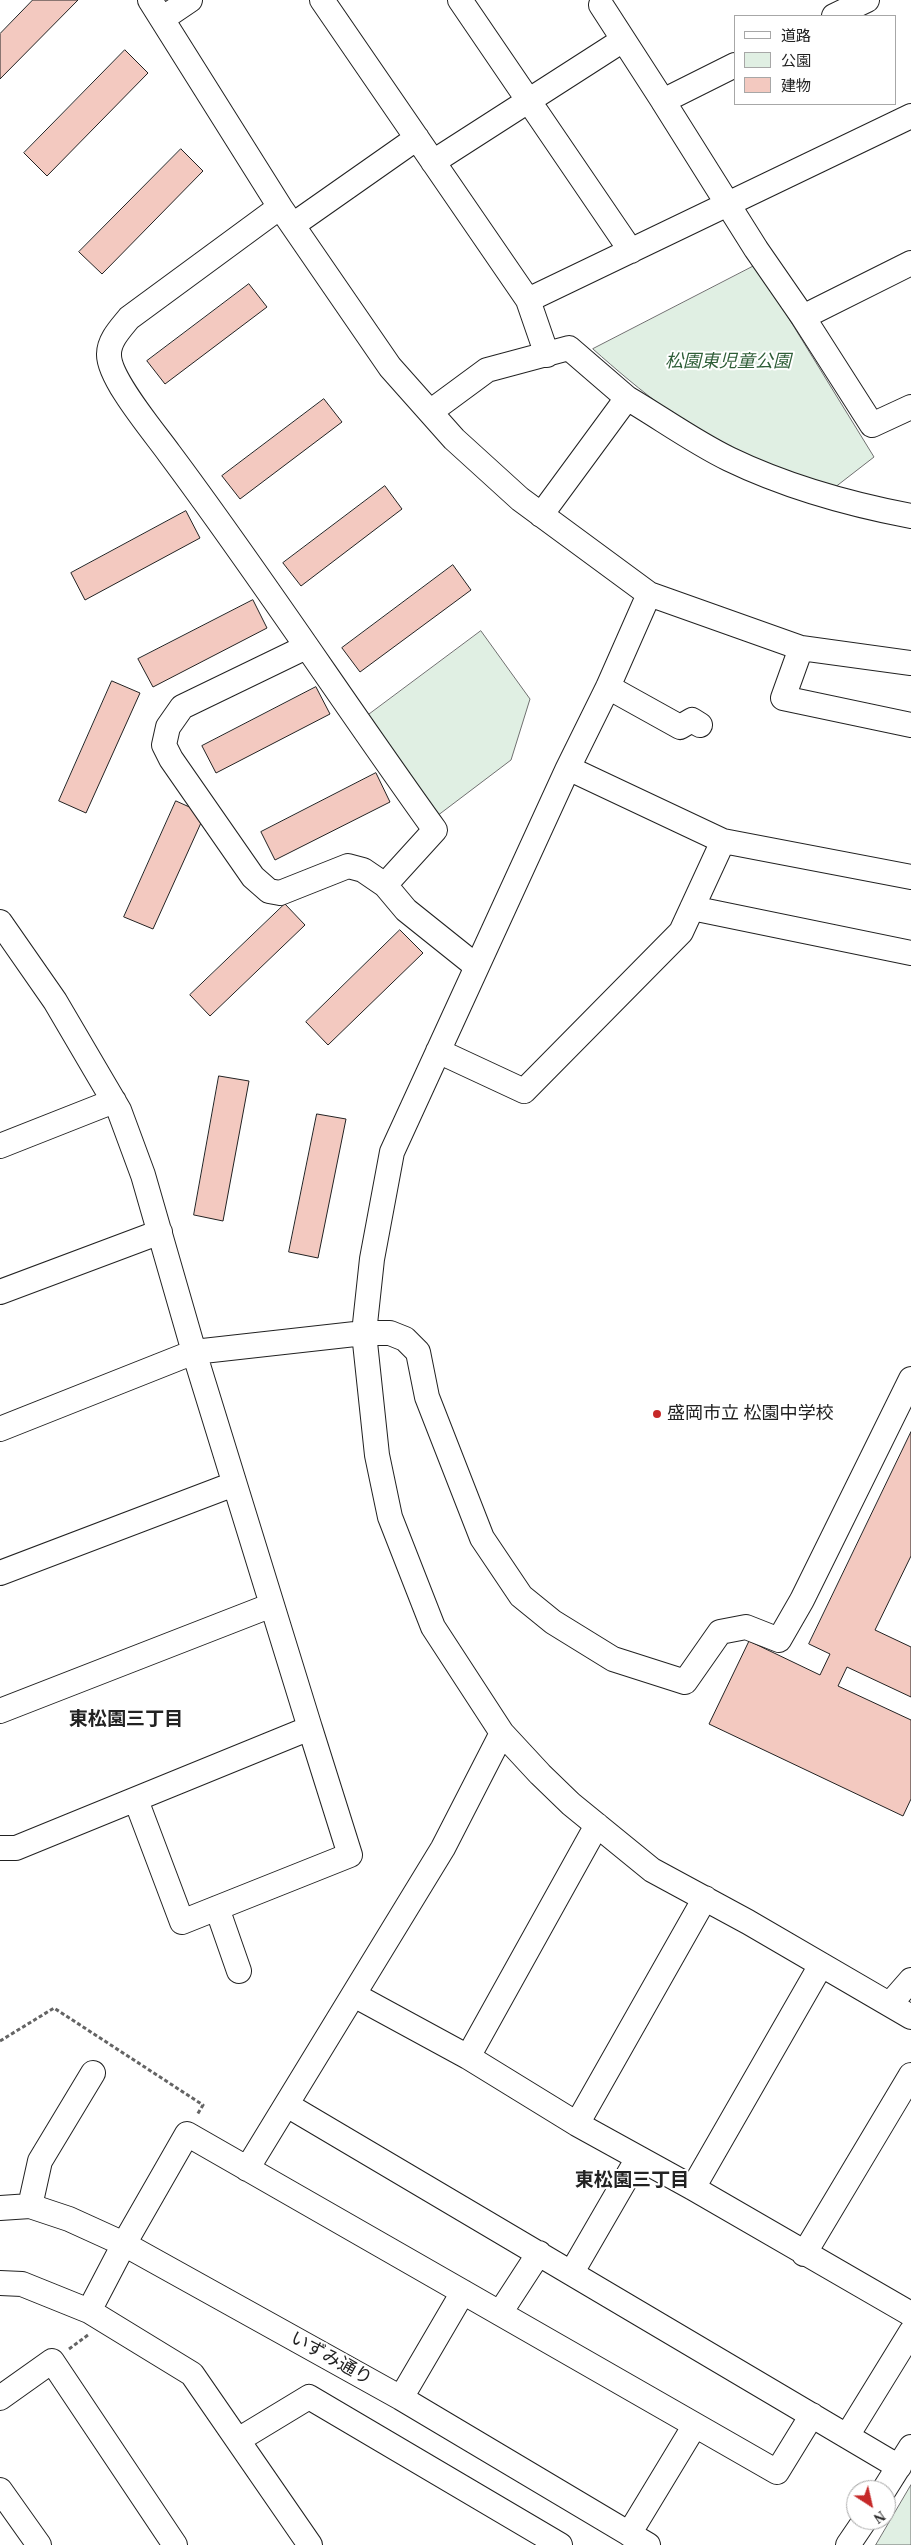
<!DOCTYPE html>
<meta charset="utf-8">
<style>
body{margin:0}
#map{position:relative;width:911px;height:2545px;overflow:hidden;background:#fff;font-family:"Times New Roman","Noto Sans JP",serif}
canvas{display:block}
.legend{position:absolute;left:734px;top:15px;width:162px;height:90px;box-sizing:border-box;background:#fff;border:1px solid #a7a7a7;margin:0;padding:6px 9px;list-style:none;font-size:15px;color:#222}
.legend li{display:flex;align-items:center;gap:10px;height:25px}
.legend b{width:25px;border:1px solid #a7a7a7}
.north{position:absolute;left:846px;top:2480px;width:50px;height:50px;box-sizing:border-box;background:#fff;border:1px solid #a7a7a7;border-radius:50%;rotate:145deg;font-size:14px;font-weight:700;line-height:20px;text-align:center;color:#222}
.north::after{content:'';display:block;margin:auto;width:18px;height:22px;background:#c62828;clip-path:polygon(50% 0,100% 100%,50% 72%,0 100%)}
</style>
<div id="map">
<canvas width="911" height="2545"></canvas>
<ul class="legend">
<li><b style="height:6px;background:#fff"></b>道路</li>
<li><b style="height:14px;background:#e0efe3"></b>公園</li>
<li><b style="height:14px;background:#f3c9c0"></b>建物</li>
</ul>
<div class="north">N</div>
</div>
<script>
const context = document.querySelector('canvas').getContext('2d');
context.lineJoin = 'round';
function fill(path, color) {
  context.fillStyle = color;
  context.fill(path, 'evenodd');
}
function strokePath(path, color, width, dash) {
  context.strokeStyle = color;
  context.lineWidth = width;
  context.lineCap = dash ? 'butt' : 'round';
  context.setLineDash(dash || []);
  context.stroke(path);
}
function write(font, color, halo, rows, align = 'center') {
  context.font = font + ' "Times New Roman","Noto Sans JP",serif';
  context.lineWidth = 4;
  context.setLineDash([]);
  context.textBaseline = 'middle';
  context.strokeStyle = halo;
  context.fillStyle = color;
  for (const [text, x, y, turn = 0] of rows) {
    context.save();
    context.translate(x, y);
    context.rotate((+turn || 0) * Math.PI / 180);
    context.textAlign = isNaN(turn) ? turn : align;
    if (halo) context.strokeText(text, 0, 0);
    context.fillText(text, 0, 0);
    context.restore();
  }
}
const green = new Path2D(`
 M756,265L874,457L834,488C807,479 777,472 751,460C692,433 640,391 593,349Z
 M481,631L530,699L511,760L437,816L367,716Z
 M911,2485V2545H876Z`);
fill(green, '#e0efe3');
strokePath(green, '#6f6f6f', 1);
const building = new Path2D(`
 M33,0H78L0,79V34Z
 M125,50L148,73L47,176L24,153Z
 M181,149L203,171L102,274L79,252Z
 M249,284L267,307L165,384L147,361Z
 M324,399L342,422L240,499L222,476Z
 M385,486L402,509L301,586L283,563Z
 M186,511L200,538L85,600L71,573Z
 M453,565L471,590L360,672L342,648Z
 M253,600L267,628L153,687L138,659Z
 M112,681L140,693L86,813L59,801Z
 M316,687L330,714L216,773L202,746Z
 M376,773L390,802L275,860L261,832Z
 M176,801L205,814L153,929L124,917Z
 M285,904L305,925L210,1016L190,995Z
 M400,930L423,953L328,1045L306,1022Z
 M219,1076L249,1081L223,1221L194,1215Z
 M317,1114L346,1119L318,1258L289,1252Z
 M911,1432V1556L875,1630L911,1647V1697L847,1667L838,1686L911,1720V1799L903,1816L709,1724L749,1641L820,1675L830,1654L809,1644Z`);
fill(building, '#f3c9c0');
strokePath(building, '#222', 1);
const minor = new Path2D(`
 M150,0L280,207L390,367L454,439L520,499L649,594L801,648L911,663
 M322,0L528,300L911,116
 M460,0L631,251
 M601,5L663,101
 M834,16L867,0
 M162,19L190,0
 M735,65L663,101L756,249L803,317
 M433,162L623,40
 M280,207L129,318C121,328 109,340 109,354C108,378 154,432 169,453C261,576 345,705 435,830L385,885L406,910L476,966
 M293,225L417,138
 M911,263L803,317L872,425L911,407
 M528,300L547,355
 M430,412L487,370L569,348L627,398
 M541,515L627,398C661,418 694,442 729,459C787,487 848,504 911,516
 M649,594L608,687L568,768L392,1152L372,1259L364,1333L377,1455L390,1517L433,1627L502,1733L540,1774L571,1804L652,1870L748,1922L911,2017
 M306,647L182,707L168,727L164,745L171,759L253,877L269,891L280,893L348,866L363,870L385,885
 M801,648L783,698L911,725
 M608,687L680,727L692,720L700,725
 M568,768L723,841L911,877
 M692,908L911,953
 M0,922L55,1001L119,1110L143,1175L194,1352L310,1728
 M438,1051L524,1091L681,932L723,841
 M0,1146L114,1101
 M0,1292L160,1232
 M0,1429L194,1352L364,1333H390L405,1339L418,1352L427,1397L482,1538L521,1596L553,1622L613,1659L685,1682L720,1632L746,1627L779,1640L802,1600L911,1379
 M0,1573L234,1484
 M0,1711L272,1605
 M0,1848H16L310,1728L350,1855L182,1922L136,1800
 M217,1908L239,1971
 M354,1995L468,2057L577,2124L693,2188L911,2314
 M890,2004L911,1980
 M468,2057L597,1825
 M287,2105L899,2467
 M577,2124L705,1898
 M247,2169L443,1848L502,1733
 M693,2188L821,1965
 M30,2206L40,2161L93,2073
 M0,2208L30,2206L69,2219L124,2244L401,2398L648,2545
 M804,2254L911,2075
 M572,2272L638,2158
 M0,2283L22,2284L89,2311L192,2374L310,2545
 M89,2311L124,2244L187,2134L777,2472L812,2415
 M500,2313L539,2253
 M0,2398L52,2361L175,2545
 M401,2398L463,2292
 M847,2436L911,2332
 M238,2440L309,2397L560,2545
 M0,2490L39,2545
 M884,2490L911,2447
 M629,2534L695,2425
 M848,2545L865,2520`);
strokePath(minor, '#222', 26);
strokePath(new Path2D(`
 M0,2041L54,2008L203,2105L197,2115
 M69,2349L88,2335`), '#646464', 3, [4, 2.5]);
strokePath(minor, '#fff', 24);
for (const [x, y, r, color] of [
 [657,1414,5,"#c62828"]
]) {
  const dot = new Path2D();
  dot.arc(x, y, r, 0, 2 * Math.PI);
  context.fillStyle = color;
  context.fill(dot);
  strokePath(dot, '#fff', 2);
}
write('italic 18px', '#2f5e38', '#fff', [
 ["松園東児童公園",728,362]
]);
write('18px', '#222', '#fff', [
 ["盛岡市立 松園中学校",667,1414]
], 'left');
write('18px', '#222', '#fff', [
 ["いずみ通り",331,2359,29]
]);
write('bold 19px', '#222', '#fff', [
 ["東松園三丁目",126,1720],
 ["東松園三丁目",632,2181]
]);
</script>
